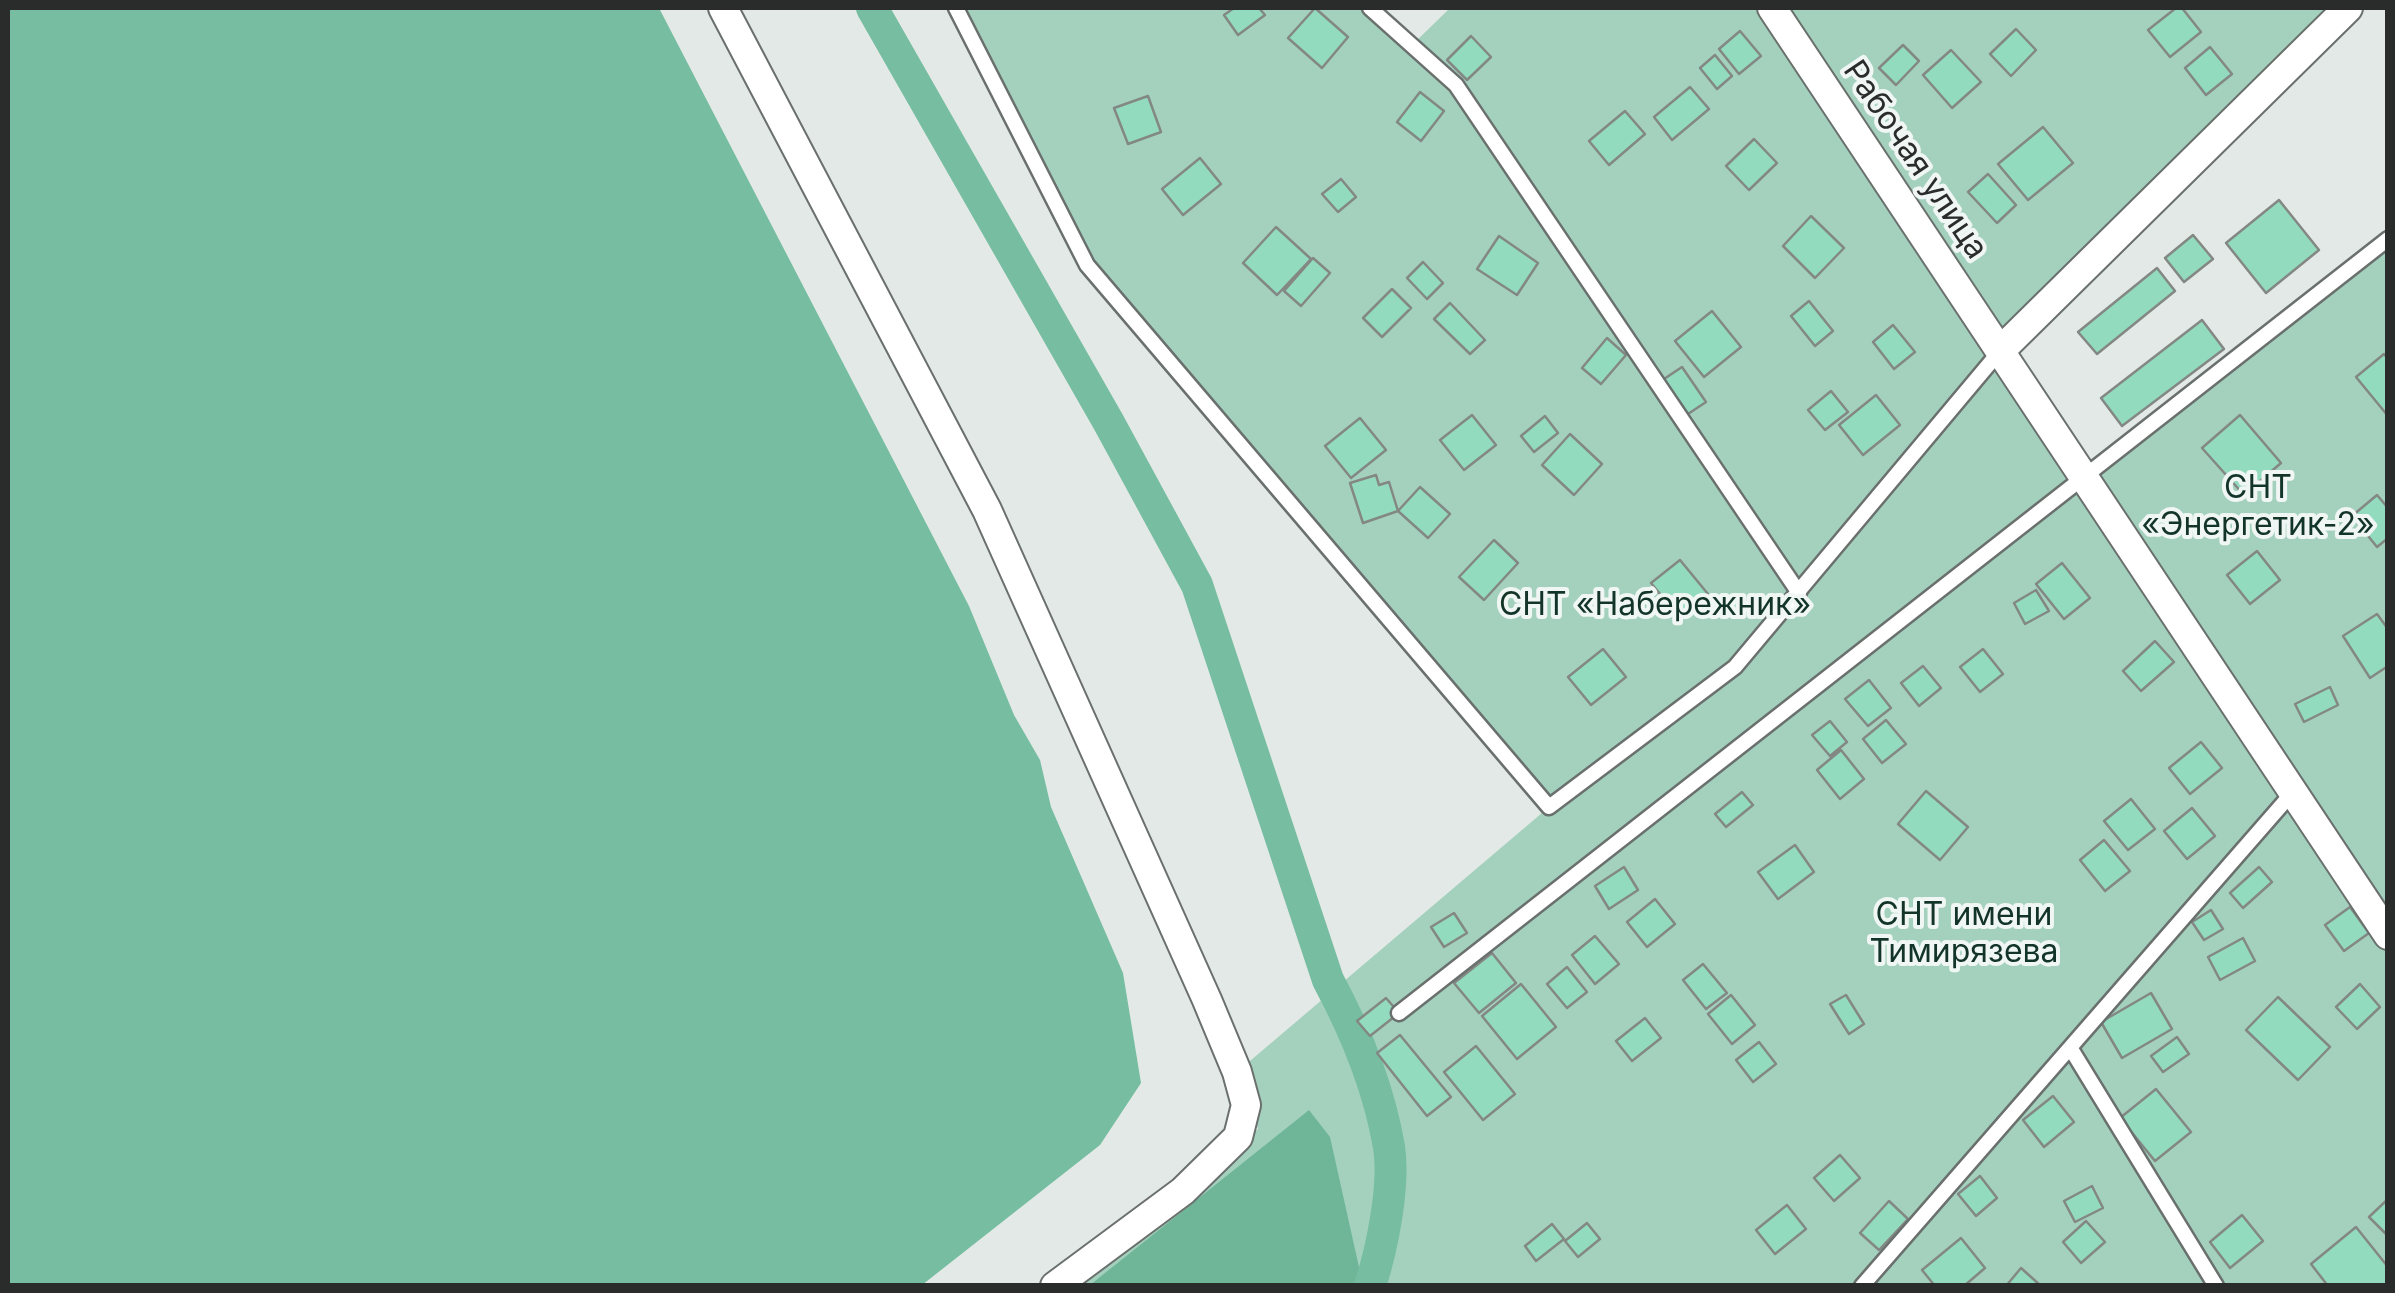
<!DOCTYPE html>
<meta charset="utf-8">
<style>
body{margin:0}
#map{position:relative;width:2395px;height:1293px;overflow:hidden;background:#e3e9e6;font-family:Inter,sans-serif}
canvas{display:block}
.frame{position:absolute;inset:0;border:10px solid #2a2c2b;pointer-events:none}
</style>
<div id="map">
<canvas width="2395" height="1293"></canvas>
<div class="frame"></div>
</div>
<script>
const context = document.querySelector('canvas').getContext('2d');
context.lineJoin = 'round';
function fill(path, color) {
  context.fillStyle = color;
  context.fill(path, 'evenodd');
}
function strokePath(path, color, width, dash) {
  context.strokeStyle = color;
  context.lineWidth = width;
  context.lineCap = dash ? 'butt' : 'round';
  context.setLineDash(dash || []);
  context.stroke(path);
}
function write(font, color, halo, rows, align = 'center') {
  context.font = font + ' Inter,sans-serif';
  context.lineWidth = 8;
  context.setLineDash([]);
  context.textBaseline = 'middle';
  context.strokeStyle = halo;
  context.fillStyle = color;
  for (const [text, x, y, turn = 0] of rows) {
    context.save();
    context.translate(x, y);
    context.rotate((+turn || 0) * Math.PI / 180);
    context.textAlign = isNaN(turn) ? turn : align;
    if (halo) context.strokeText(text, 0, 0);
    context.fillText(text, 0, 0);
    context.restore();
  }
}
fill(new Path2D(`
 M956,8H1370L1411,46L1450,8H2348L2000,351L2082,477L2387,239V1285H1055L1258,1129L1237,1072L1549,807L1087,265Z`), '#a4d1be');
fill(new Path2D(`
 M1309,1110L1330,1137L1363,1285H1090Z`), '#6fb699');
fill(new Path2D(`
 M8,8H659L969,606L1014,715L1040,760L1051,807L1123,973L1141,1083L1100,1145L922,1285H8Z`), '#76bda1');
strokePath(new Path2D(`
 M872,8L1109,423L1197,585L1328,980C1356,1032 1379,1088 1389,1147C1395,1186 1382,1249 1370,1286`), '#76bda1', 32);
const building = new Path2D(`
 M1234,8H1259L1265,15L1238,35L1224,15Z
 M1315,8L1348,37L1322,68L1288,38Z
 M2176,8H2182L2201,32L2170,57L2148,30Z
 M2016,29L2036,50L2011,76L1990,54Z
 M1740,31L1761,56L1739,74L1719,49Z
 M1471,36L1491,57L1467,80L1447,60Z
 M1903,45L1919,61L1896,85L1879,68Z
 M2210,47L2232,74L2206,95L2185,68Z
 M1951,50L1981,82L1952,108L1923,75Z
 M1715,55L1732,76L1717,89L1700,68Z
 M1690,87L1709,109L1672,140L1654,117Z
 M1420,92L1444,111L1421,141L1397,122Z
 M1148,96L1161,132L1128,144L1114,108Z
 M1625,111L1645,134L1609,165L1589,141Z
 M2043,127L2073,163L2028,200L1998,164Z
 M1754,139L1777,163L1749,190L1726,166Z
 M1200,158L1221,184L1183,215L1162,189Z
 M1988,174L2016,205L1997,223L1968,192Z
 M1341,179L1356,197L1338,212L1322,194Z
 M2279,200L2319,250L2266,293L2226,243Z
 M1811,216L1844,248L1815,278L1783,246Z
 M1276,227L1311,259L1277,295L1243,263Z
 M2193,235L2213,259L2184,282L2165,258Z
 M1499,236L1538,263L1517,295L1477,269Z
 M1313,258L1330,273L1301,306L1284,291Z
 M1423,262L1443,283L1427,299L1407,278Z
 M2157,268L2175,291L2097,354L2078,332Z
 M1392,289L1411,308L1382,337L1363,318Z
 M1809,301L1833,331L1815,346L1791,316Z
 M1450,303L1485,340L1470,354L1434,319Z
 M1712,311L1741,347L1704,377L1675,341Z
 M2202,320L2224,349L2122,426L2101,398Z
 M1893,325L1915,352L1894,369L1873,342Z
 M1607,338L1626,355L1601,384L1582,368Z
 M2384,354L2388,359V416L2356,377Z
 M1682,367L1706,402L1688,414L1664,379Z
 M1831,391L1848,412L1825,430L1808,410Z
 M1876,395L1900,425L1863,455L1839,425Z
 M1472,415L1496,445L1464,470L1440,440Z
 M2240,415L2281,463L2244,495L2202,448Z
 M1545,416L1558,433L1534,452L1521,436Z
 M1360,418L1386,450L1351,478L1325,446Z
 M1570,434L1602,464L1574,495L1542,465Z
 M1376,475L1379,485L1389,482L1398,511L1363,523L1350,483Z
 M1420,487L1450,514L1428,538L1398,511Z
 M2377,495L2388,508V538L2377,547L2352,516Z
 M1494,540L1518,563L1484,600L1459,577Z
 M2257,551L2280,580L2250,604L2227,575Z
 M1680,560L1708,594L1679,617L1651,583Z
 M2062,563L2090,598L2064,619L2036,584Z
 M2036,590L2049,611L2025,624L2014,603Z
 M2377,614L2388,629V666L2370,678L2343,636Z
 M2155,641L2174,662L2141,691L2123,671Z
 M1603,649L1626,677L1591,705L1568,677Z
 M1983,649L2003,674L1980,692L1960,667Z
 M1923,666L1941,688L1919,706L1901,683Z
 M1869,680L1891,708L1868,726L1845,699Z
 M2330,687L2338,705L2304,722L2295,704Z
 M1886,720L1906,744L1882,763L1863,739Z
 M1830,721L1847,742L1830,756L1812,735Z
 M2201,742L2222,768L2190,794L2169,768Z
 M1841,750L1864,779L1840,799L1817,770Z
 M1926,791L1968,827L1940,860L1898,824Z
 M1742,792L1753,805L1726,827L1715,814Z
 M2131,799L2155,829L2128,850L2104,821Z
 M2192,808L2215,836L2187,859L2164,831Z
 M2104,840L2130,871L2105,891L2080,860Z
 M1795,845L1814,872L1778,899L1758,872Z
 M1624,867L1638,890L1609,909L1595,886Z
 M2259,867L2272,882L2243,908L2230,893Z
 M1655,899L1675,924L1647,947L1627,922Z
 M2350,907L2369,933L2344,951L2325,925Z
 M2211,910L2223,929L2204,940L2192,922Z
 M1454,913L1467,933L1444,947L1431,927Z
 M1595,936L1619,964L1595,984L1572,955Z
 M2243,938L2255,961L2220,980L2208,957Z
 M1492,953L1516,983L1479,1013L1454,983Z
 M1703,964L1727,993L1706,1009L1683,980Z
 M1567,967L1587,992L1567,1008L1547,984Z
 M1521,984L1556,1027L1517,1059L1482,1016Z
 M2360,984L2380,1007L2357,1029L2336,1007Z
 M2151,993L2172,1029L2122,1058L2101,1022Z
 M1731,995L1755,1025L1732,1044L1708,1014Z
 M1846,995L1864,1024L1849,1034L1830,1004Z
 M2278,997L2330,1047L2298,1080L2246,1030Z
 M1386,998L1399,1013L1370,1036L1357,1021Z
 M1645,1018L1661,1038L1632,1061L1616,1041Z
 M1400,1035L1451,1097L1427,1116L1377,1053Z
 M2177,1037L2189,1054L2163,1072L2151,1056Z
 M1759,1042L1776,1064L1753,1082L1736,1060Z
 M1476,1046L1515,1094L1483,1120L1444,1072Z
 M2156,1089L2191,1132L2155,1161L2120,1118Z
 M2053,1096L2074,1122L2044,1147L2023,1120Z
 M1840,1155L1860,1178L1834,1201L1814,1178Z
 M1980,1176L1997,1198L1976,1216L1958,1194Z
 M2092,1186L2103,1208L2075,1222L2064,1201Z
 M2388,1199V1236L2369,1217Z
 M1889,1201L1908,1219L1879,1250L1860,1233Z
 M1787,1205L1806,1229L1775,1254L1756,1230Z
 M2242,1215L2263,1241L2230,1268L2210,1242Z
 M2086,1221L2105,1242L2081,1263L2063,1242Z
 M1587,1223L1600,1239L1578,1257L1565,1241Z
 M1552,1224L1564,1239L1536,1261L1525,1246Z
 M2356,1227L2388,1267V1286H2328L2311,1264Z
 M1961,1238L1985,1268L1964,1286H1935L1922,1270Z
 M2021,1268L2041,1286H2006Z`);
fill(building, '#93dbbe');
strokePath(building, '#838885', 2.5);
const lane = new Path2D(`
 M956,8L1087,265L1549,807L1735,667L2000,351
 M1370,8L1456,85L1799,593
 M1399,1013L2388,239
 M2071,1049L2216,1286
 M1862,1286L2293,792`);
const street = new Path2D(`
 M723,8L987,510L1207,1000L1237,1072L1246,1105L1238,1137L1183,1191L1055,1286
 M1772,8L2000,351
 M2348,8L2000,351L2388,935`);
strokePath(lane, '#6a706d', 19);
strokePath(street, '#6a706d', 32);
strokePath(lane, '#fff', 14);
strokePath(street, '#fff', 28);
write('32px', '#2a2c2b', '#f0f6f3', [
 ["Рабочая улица",1915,160,56]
]);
write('32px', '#133428', '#f0f6f3', [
 ["СНТ",2258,488],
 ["«Энергетик-2»",2258,525],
 ["СНТ «Набережник»",1655,605],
 ["СНТ имени",1964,915],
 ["Тимирязева",1964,952]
]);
</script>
